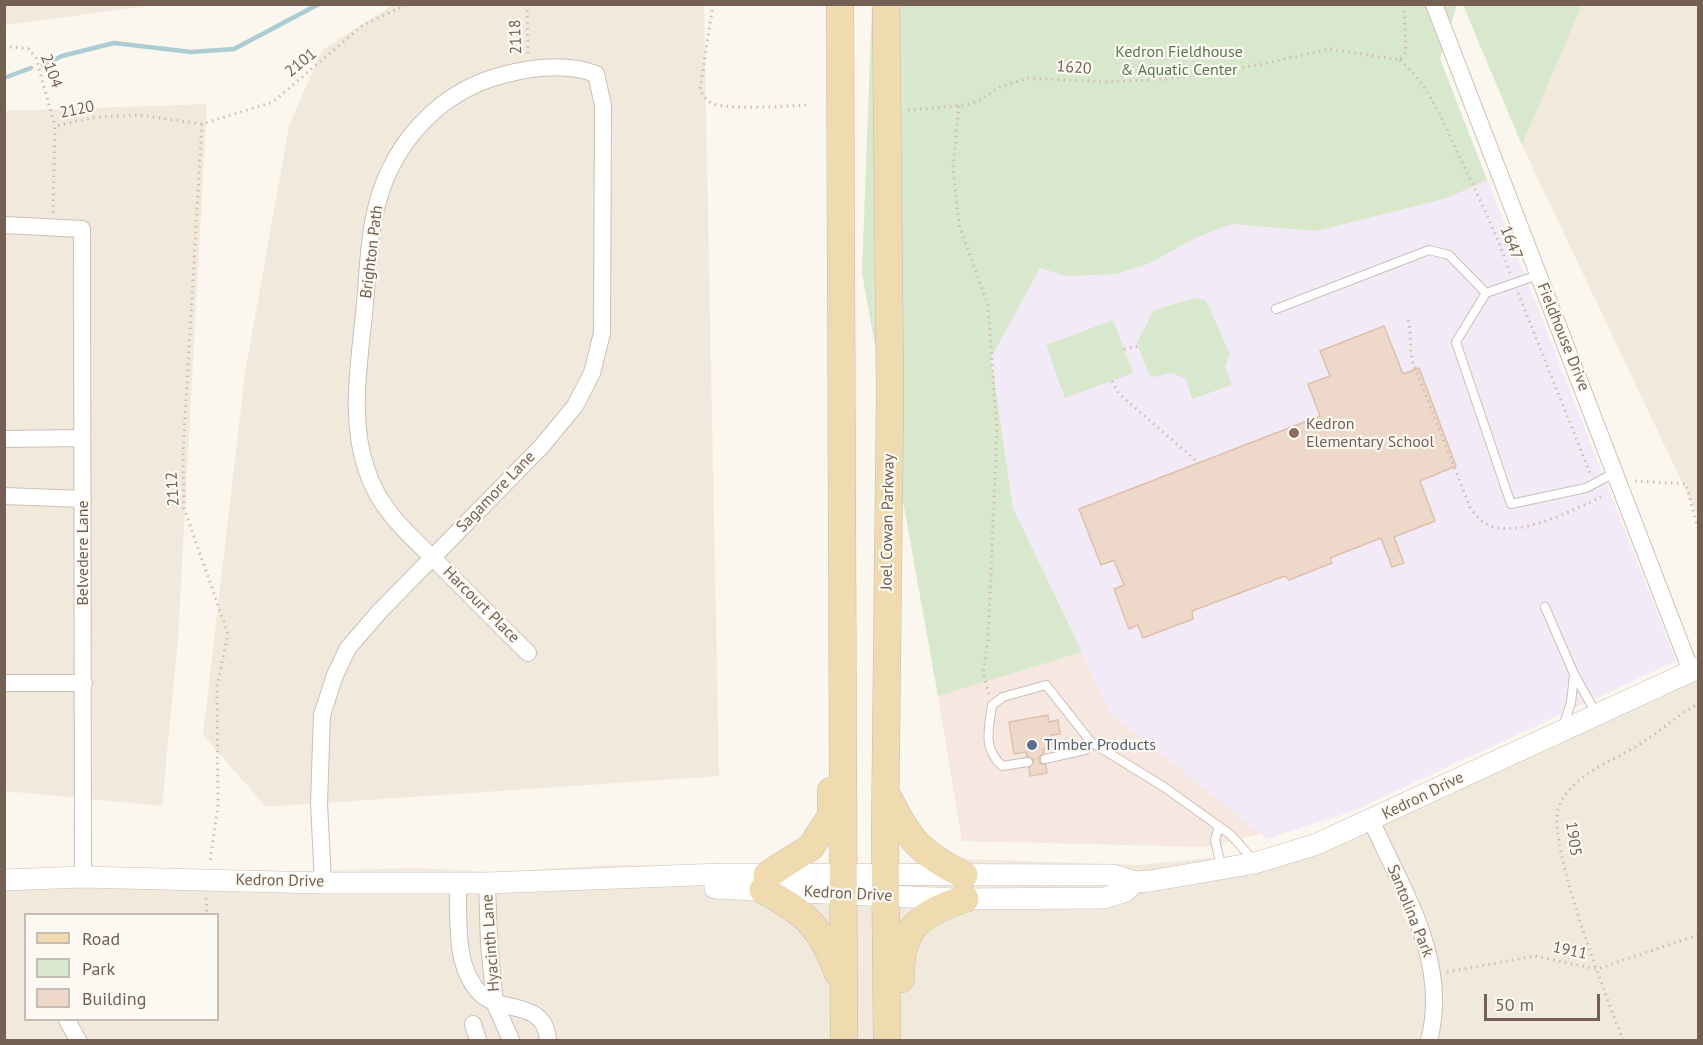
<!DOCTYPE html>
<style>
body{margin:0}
#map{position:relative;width:1703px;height:1045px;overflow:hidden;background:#fbf6ee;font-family:"PT Sans",sans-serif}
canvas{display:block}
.frame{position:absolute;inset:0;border:6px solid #746053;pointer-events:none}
.legend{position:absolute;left:24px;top:913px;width:195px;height:108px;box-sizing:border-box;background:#fdfaf4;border:2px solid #c6bcb4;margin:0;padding:8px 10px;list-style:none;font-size:18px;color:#746053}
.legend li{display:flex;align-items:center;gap:12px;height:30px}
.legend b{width:30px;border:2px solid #c6bcb4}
.scale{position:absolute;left:1484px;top:994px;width:116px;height:27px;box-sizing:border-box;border:3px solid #746053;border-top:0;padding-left:8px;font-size:18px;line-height:21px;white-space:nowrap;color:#746053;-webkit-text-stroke:4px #fdfaf4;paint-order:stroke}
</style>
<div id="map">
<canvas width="1703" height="1045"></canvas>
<div class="frame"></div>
<ul class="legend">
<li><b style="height:8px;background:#f0dab0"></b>Road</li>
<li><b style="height:16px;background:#d7e8cd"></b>Park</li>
<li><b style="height:16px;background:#edd8c9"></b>Building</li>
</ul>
<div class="scale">50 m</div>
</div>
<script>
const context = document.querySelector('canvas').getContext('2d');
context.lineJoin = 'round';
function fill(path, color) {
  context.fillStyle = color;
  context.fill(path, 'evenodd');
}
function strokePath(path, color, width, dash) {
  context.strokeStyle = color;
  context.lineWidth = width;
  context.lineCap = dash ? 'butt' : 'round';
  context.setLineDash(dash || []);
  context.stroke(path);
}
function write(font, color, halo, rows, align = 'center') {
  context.font = font + ' "PT Sans",sans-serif';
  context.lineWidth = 4.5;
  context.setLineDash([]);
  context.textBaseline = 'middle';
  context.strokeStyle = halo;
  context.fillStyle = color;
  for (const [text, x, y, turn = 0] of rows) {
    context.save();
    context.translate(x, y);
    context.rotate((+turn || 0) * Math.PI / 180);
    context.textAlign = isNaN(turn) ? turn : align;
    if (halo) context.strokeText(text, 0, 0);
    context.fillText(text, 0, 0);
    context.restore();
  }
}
fill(new Path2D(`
 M5,4H156V5L5,25Z
 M393,5H703L704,7L719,776L266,807L203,735L245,373L289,126L322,50Z
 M1582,5H1698V516L1522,145Z
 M207,104L178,638L162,806L5,791L4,111Z
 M1698,658V1040H5L4,882L40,878L418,868L493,872L612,865L869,867L966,859L1139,865L1280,851ZM26,914H218V1020H26Z`), '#f2e9dd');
fill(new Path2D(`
 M1082,652L1111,713L1261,834L1203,847L962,841L938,696L1059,655Z`), '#f6e8e0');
fill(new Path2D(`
 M1440,59L1676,661L1353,811L1267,839L1111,713L1013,508L991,357L1111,135Z`), '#f3eaf8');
fill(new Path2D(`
 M872,5H1457L1440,59L1487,180L1447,198L1317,231L1232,224L1195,238L1148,264L1116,274L1065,276L1040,268L991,358L1013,508L1082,652L938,696L862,273Z
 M1463,5H1582L1522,145Z
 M1196,298L1206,301L1230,354L1225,366L1232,385L1192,399L1186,379L1172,373L1153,377L1149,374L1137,343L1154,310Z
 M1113,320L1133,373L1065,398L1046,345Z`), '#d7e8cd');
strokePath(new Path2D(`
 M43,65L62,56L114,43L191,52L234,49L319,4
 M4,78L31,68`), '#abccd3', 4.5);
const building = new Path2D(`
 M1384,326L1403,374L1419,368L1456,466L1420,481L1435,521L1394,537L1404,563L1392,567L1381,538L1330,558L1332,563L1289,580L1285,576L1192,611L1193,619L1143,638L1138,625L1129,629L1114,589L1124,585L1114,560L1101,565L1079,509L1320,416L1308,384L1330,376L1320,351Z
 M1048,715L1049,722L1058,720L1060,734L1051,735L1053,747L1043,749L1044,753L1039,757L1040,763L1046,765L1047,773L1030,776L1029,768L1034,760L1027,756L1026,752L1014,754L1009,722Z`);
fill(building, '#edd8c9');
strokePath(building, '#dec0ab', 1.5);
const service = new Path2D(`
 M1538,275L1486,293L1456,342L1511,504L1586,488L1616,472
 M1276,309L1429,250L1449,255L1486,293
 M1545,607L1574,674L1596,713
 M1563,727L1571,703L1574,675
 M1045,759L1085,750L1091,742
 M1028,762L1002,766C982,746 989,731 992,705L1003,697L1046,685L1091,742L1164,787L1231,835L1255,862
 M1219,826L1215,840L1222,869`);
const minor = new Path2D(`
 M1434,4L1691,671
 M4,225L82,229L83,877
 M4,439L82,438
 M4,496L83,499
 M4,683H84
 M1371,820C1402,889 1450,962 1429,1040
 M458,882C459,917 453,967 481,994C502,1014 545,999 548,1040
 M323,883L319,803L322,715L335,675L348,648L380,611L541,447L575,406L592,373L602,333L603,105L596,74C566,63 533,67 503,75C440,91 395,141 378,201C367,239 368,284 363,323C358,373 350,423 367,471C381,513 411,536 441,566C470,595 499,624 528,653
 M487,883L489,944L495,1004L511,1040
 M67,1020L78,1040
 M473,1024L478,1040`);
const tertiary = new Path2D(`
 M4,880L83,877L323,883H487L721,874L1113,875L1135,882L1150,881L1255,863L1317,844L1698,668
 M715,888L955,899L1104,898L1124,892L1135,882`);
const primary = new Path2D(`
 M840,4L844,1040
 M886,4L890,390L885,834L887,1040
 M887,795C909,839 919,853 964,875
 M767,875L811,847L831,816V791
 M763,890C807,914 820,926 838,973
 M901,979C899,929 920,913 965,899`);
strokePath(service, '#ccbfb4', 10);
strokePath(minor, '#ccbfb4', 18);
strokePath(tertiary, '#ccbfb4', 22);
strokePath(primary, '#c5bcb7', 28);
strokePath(new Path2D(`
 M527,4L528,54
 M713,4L700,90C703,94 705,99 710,102C724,111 786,106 806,105
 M4,46L29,49L36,58L55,126
 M1400,60C1428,84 1443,121 1458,154C1477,193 1496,232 1510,273
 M959,106L953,168L959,225L988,305L997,430L988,640L983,673L989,694
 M908,110L966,105L980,100L1000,87L1027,78L1107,82L1167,79L1258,65L1329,49L1400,60L1406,52L1404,4
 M202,124L183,453L184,508L228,634L217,686L218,805L210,862
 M53,213L55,126L96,117L139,115L202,124L273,102L363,25L408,4
 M1518,293L1590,473
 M1408,320C1412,335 1409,349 1413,363L1470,507C1474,513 1479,520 1486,524C1516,540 1573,510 1601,497
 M1124,349L1138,346
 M1112,381L1119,394L1199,463
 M1635,481L1686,484L1698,528
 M206,898L207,914
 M1447,972L1535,956L1597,969L1698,935
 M1623,1040C1607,999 1548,847 1558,810C1569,773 1619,760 1646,740C1664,728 1679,714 1698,704`), '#d2bcab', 3, [1.5, 4.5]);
strokePath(service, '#fff', 8);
strokePath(minor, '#fff', 16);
strokePath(tertiary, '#fff', 21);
strokePath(primary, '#f0dab0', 27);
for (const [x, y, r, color] of [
 [1294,433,6,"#8d6e63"],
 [1032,745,6,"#5c6f8a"]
]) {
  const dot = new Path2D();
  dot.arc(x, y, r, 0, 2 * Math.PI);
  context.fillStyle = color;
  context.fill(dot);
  strokePath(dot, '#fdfaf4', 2);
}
write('16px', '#746053', '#fdfaf4', [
 ["2118",516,37,-92],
 ["2101",301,63,-40],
 ["1620",1074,68,4],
 ["2104",51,71,70],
 ["2120",77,110,-12],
 ["1647",1511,243,68],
 ["Brighton Path",372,252,-83],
 ["Fieldhouse Drive",1563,337,68],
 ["2112",173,489,-94],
 ["Sagamore Lane",496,492,-46],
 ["Joel Cowan Parkway",888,522,-89],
 ["Belvedere Lane",83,553,-90],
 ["Harcourt Place",481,605,45],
 ["Kedron Drive",1423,796,-26],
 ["1905",1573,839,82],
 ["Kedron Drive",280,881,1],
 ["Kedron Drive",848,894,3],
 ["Santolina Park",1410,911,68],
 ["Hyacinth Lane",491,943,-94],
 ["1911",1570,951,12]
]);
write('16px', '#57784c', '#fdfaf4', [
 ["Kedron Fieldhouse",1179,52],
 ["& Aquatic Center",1179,70]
]);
write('16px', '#785e54', '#fdfaf4', [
 ["Kedron",1306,424],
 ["Elementary School",1306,442]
], 'left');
write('16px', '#4e5e75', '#fdfaf4', [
 ["TImber Products",1044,745]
], 'left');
</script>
